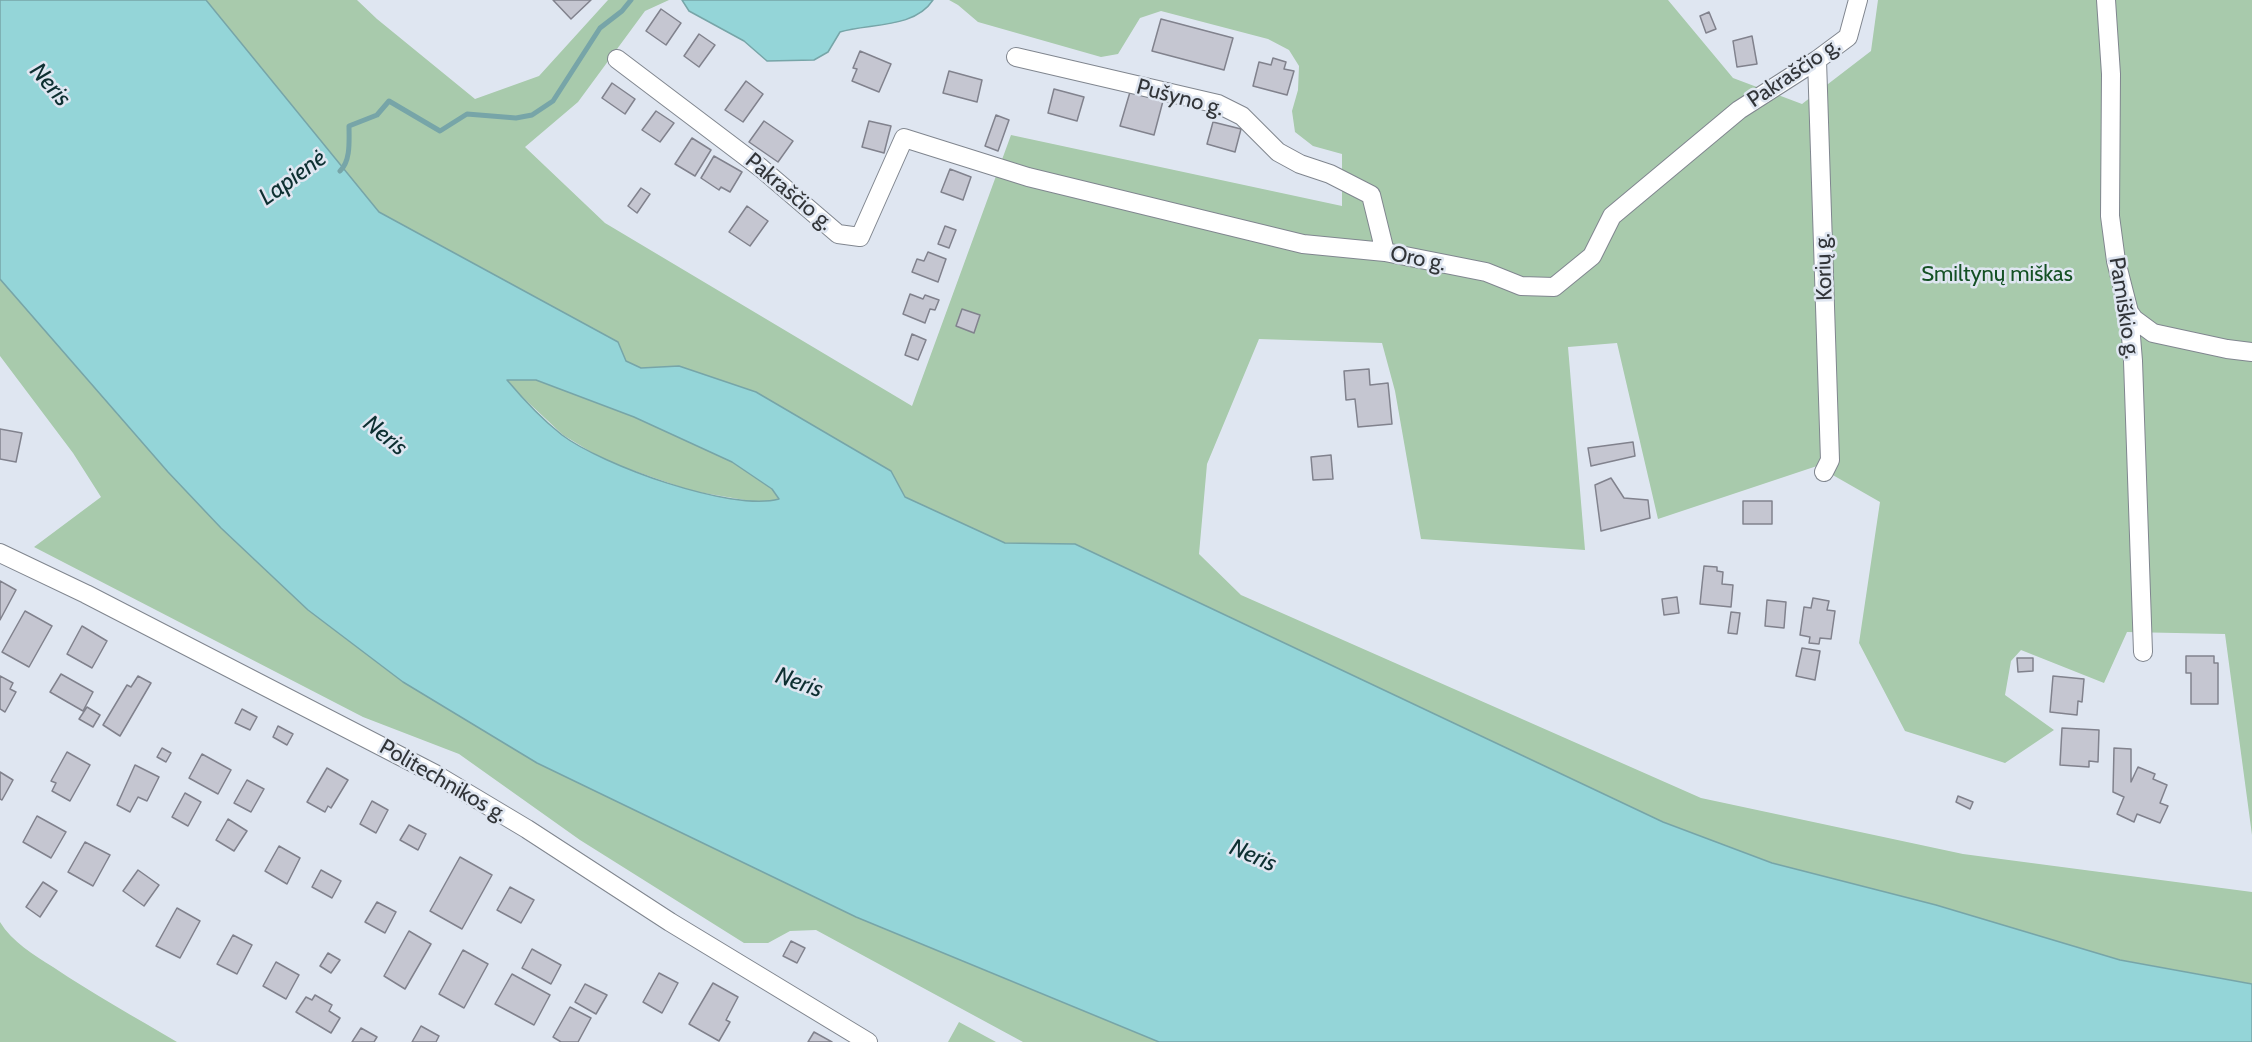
<!DOCTYPE html>
<meta charset="utf-8">
<style>
body{margin:0}
canvas{display:block;background:#dfe6f1}
</style>
<canvas width="2252" height="1042"></canvas>
<script>
const context = document.querySelector('canvas').getContext('2d');
context.lineJoin = 'round';
function fill(path, color) {
  context.fillStyle = color;
  context.fill(path, 'evenodd');
}
function strokePath(path, color, width, dash) {
  context.strokeStyle = color;
  context.lineWidth = width;
  context.lineCap = dash ? 'butt' : 'round';
  context.setLineDash(dash || []);
  context.stroke(path);
}
function write(font, color, halo, rows, align = 'center') {
  context.font = font + ' Cabin,sans-serif';
  context.lineWidth = 5;
  context.setLineDash([]);
  context.textBaseline = 'middle';
  context.strokeStyle = halo;
  context.fillStyle = color;
  for (const [text, x, y, turn = 0] of rows) {
    context.save();
    context.translate(x, y);
    context.rotate((+turn || 0) * Math.PI / 180);
    context.textAlign = isNaN(turn) ? turn : align;
    if (halo) context.strokeText(text, 0, 0);
    context.fillText(text, 0, 0);
    context.restore();
  }
}
fill(new Path2D(`
 M206,0H357L377,19L475,99L539,76L608,0H669L645,11L578,102L525,147L605,223L912,406L1011,135L1342,206V154L1313,146L1295,132L1292,111L1298,90L1299,66L1289,50L1268,39L1161,11L1140,18L1118,54L1101,57L978,22L958,5L949,0H1668L1733,78L1802,104L1871,51L1878,0H2252V835L2225,634L2127,632L2104,683L2021,650L2011,661L2005,695L2054,730L2005,763L1905,731L1859,643L1880,502L1817,466L1658,519L1617,343L1568,347L1585,550L1421,539L1395,391L1382,343L1259,339L1207,464L1199,554L1241,595L1701,798L1963,854L2252,892V984L2120,960L1936,905L1772,863L1663,822L1075,544L1005,543L905,497L891,471L679,366L641,368L625,361L618,342L379,212Z
 M0,279L168,472L221,528L308,610L403,682L537,763L856,917L1159,1042H1023L816,930L790,931L768,943H744L580,840L459,754L363,717L34,547L101,497L73,453L0,356Z
 M507,379L536,380L634,417L732,462L772,489L779,500L762,503L692,491L606,461L563,435L516,391Z
 M0,922C12,942 34,955 53,967C93,994 135,1017 177,1042H0Z
 M959,1022L996,1042H948Z`), '#a8caac');
const water = new Path2D(`
 M0,0H206L379,212L618,342L626,361L641,368L679,366L756,392L891,471L905,497L1005,543L1075,544L1663,822L1772,863L1936,905L2120,960L2252,984V1042H1159L856,917L537,763L403,682L308,610L221,528L168,472L0,279ZM507,380H536L634,417L732,462L772,489L779,499C731,512 602,465 562,435C543,420 523,399 507,380Z
 M682,0H933C914,29 869,23 840,32L828,52L814,60L767,61L744,41L689,11Z`);
fill(water, '#94d5d8');
strokePath(water, '#77a5a8', 1.5);
strokePath(new Path2D(`
 M340,171C351,161 349,140 349,126L377,115L389,101L440,131L467,114L516,118L532,115L553,101L600,28L622,11L631,0`), '#77a5a8', 5);
const building = new Path2D(`
 M553,0H591L571,19Z
 M661,9L681,23L666,45L646,31Z
 M1709,12L1716,29L1706,33L1700,16Z
 M1161,19L1233,38L1224,70L1152,51Z
 M699,34L715,45L699,67L684,56Z
 M1752,36L1757,64L1737,67L1733,41Z
 M860,51L891,64L879,92L852,81L857,69L853,68Z
 M1273,58L1286,62L1284,69L1294,71L1287,95L1253,86L1259,62L1271,65Z
 M949,71L982,80L977,102L943,93Z
 M746,81L763,94L743,122L725,110Z
 M612,83L635,99L625,114L602,98Z
 M1054,89L1084,97L1077,121L1048,113Z
 M1130,92L1163,101L1154,135L1120,126Z
 M656,111L674,123L660,142L642,130Z
 M996,115L1009,120L998,151L985,146Z
 M764,121L793,141L778,162L749,142Z
 M869,121L891,126L884,153L862,147Z
 M1213,122L1241,129L1235,152L1207,144Z
 M692,138L711,150L695,176L675,164Z
 M714,156L742,172L730,192L721,187L719,190L701,178Z
 M950,169L971,177L963,200L941,192Z
 M641,188L650,194L637,213L628,206Z
 M747,206L768,221L750,246L729,232Z
 M945,226L956,230L949,248L938,244Z
 M928,252L946,259L938,282L912,272L917,259L924,261Z
 M910,294L923,299L925,295L939,300L935,310L930,309L925,323L903,314Z
 M962,309L980,315L974,333L956,326Z
 M912,334L926,340L918,360L905,355Z
 M1369,369L1370,385L1388,383L1392,424L1358,427L1355,399L1346,400L1344,371Z
 M0,429L22,433L16,462L0,459Z
 M1633,442L1635,456L1591,466L1588,448Z
 M1331,455L1333,479L1313,480L1311,457Z
 M1611,478L1624,498L1648,500L1650,518L1601,531L1595,485Z
 M1743,501H1772V524H1743Z
 M1704,566L1717,567V571L1723,572L1722,584L1733,585L1731,607L1700,604Z
 M0,581L16,590L0,620Z
 M1677,597L1679,613L1664,615L1662,599Z
 M1813,598L1829,601L1827,610L1835,611L1831,639L1820,638L1819,644L1809,643L1810,637L1800,635L1804,607L1811,608Z
 M1767,600L1786,602L1784,628L1765,626Z
 M25,611L52,626L29,667L2,652Z
 M1731,612L1740,613L1737,634L1728,633Z
 M82,626L107,641L92,668L67,654Z
 M1802,648L1820,651L1815,680L1796,676Z
 M2186,656H2214V663H2218V704H2191V673H2186Z
 M2017,658H2033V671L2018,672Z
 M61,674L93,692L83,711L50,692Z
 M0,676L13,683L10,689L16,692L5,712L0,709Z
 M138,676L151,683L120,736L103,725L127,685L131,687Z
 M2053,676L2084,679L2082,702L2078,701L2077,715L2050,712Z
 M87,707L100,715L93,727L79,719Z
 M242,709L257,717L250,730L235,723Z
 M278,726L293,734L287,745L273,737Z
 M2062,728L2099,730L2098,762L2089,761V767L2060,765Z
 M162,748L171,753L166,762L157,757Z
 M2114,748L2131,749V782L2138,767L2155,774L2153,779L2167,785L2160,803L2168,806L2160,823L2137,814L2134,822L2117,814L2124,797L2113,792Z
 M67,752L90,765L70,801L52,791L56,783L51,781Z
 M202,754L231,770L218,794L189,778Z
 M135,765L159,777L147,801L138,797L130,812L117,805Z
 M327,768L348,780L331,808L328,806L325,812L307,802Z
 M0,772L13,780L2,800L0,799Z
 M247,780L264,789L251,812L234,803Z
 M185,793L201,802L188,826L172,817Z
 M1958,796L1973,802L1970,809L1956,802Z
 M372,801L388,810L376,833L360,824Z
 M37,816L66,832L51,858L23,842Z
 M228,819L247,831L234,851L216,840Z
 M409,825L426,834L418,850L400,840Z
 M85,842L110,855L93,886L68,872Z
 M279,846L300,858L287,884L265,871Z
 M460,857L492,875L462,929L430,911Z
 M138,870L159,885L144,906L123,891Z
 M321,870L341,881L332,898L312,887Z
 M43,882L57,891L40,917L26,907Z
 M510,887L534,900L521,923L497,910Z
 M377,902L396,912L385,933L365,922Z
 M177,908L200,921L180,958L156,946Z
 M409,931L431,944L405,989L384,976Z
 M233,935L252,945L237,974L217,964Z
 M791,941L805,948L797,963L783,956Z
 M532,949L561,965L551,984L522,968Z
 M463,950L488,964L464,1008L439,994Z
 M328,953L340,960L331,973L320,966Z
 M276,962L299,975L286,999L263,986Z
 M659,973L678,983L662,1013L643,1002Z
 M512,974L550,995L534,1025L495,1004Z
 M713,983L738,997L726,1020L730,1022L719,1041L689,1024Z
 M585,984L607,995L596,1014L575,1002Z
 M315,995L332,1005L329,1011L340,1018L331,1033L296,1012L306,997L312,1000Z
 M570,1007L591,1018L578,1042H561L553,1037Z
 M421,1026L439,1036L436,1042H412Z
 M361,1028L377,1037L374,1042H352Z
 M814,1032L832,1042H808Z`);
fill(building, '#c5c6d1');
strokePath(building, '#81828d', 1.5);
const minor = new Path2D(`
 M2106,0L2111,74L2110,216L2116,261L2129,312L2133,361L2143,652
 M1016,57L1218,104L1242,116L1278,152L1300,164L1330,174L1371,195L1385,252
 M617,59L761,168L838,234L860,237L904,138L1028,177L1303,244L1385,252L1486,272L1521,286L1554,287L1592,256L1612,216L1739,110L1817,60L1848,37L1858,0
 M1817,60L1830,460L1824,472
 M2129,312L2134,319L2153,333L2227,349L2252,352
 M0,553L86,594L435,774L527,829L670,922L868,1042`);
strokePath(minor, '#80868f', 20);
strokePath(minor, '#fff', 18);
write('22px', '#323539', '#dfe6f1', [
 ["Pakraščio g.",1794,73,-34],
 ["Pušyno g.",1180,98,15],
 ["Pakraščio g.",789,192,40],
 ["Oro g.",1418,259,11],
 ["Korių g.",1824,267,-92],
 ["Pamiškio g.",2124,308,81],
 ["Politechnikos g.",443,781,30]
]);
write('22px', '#145124', '#dfe6f1', [
 ["Smiltynų miškas",1997,275]
]);
write('italic 24px', '#0d2f31', '#dfe6f1', [
 ["Neris",50,85,49],
 ["Lapienė",293,178,-36],
 ["Neris",385,436,39],
 ["Neris",799,683,19],
 ["Neris",1253,856,23]
]);
</script>
